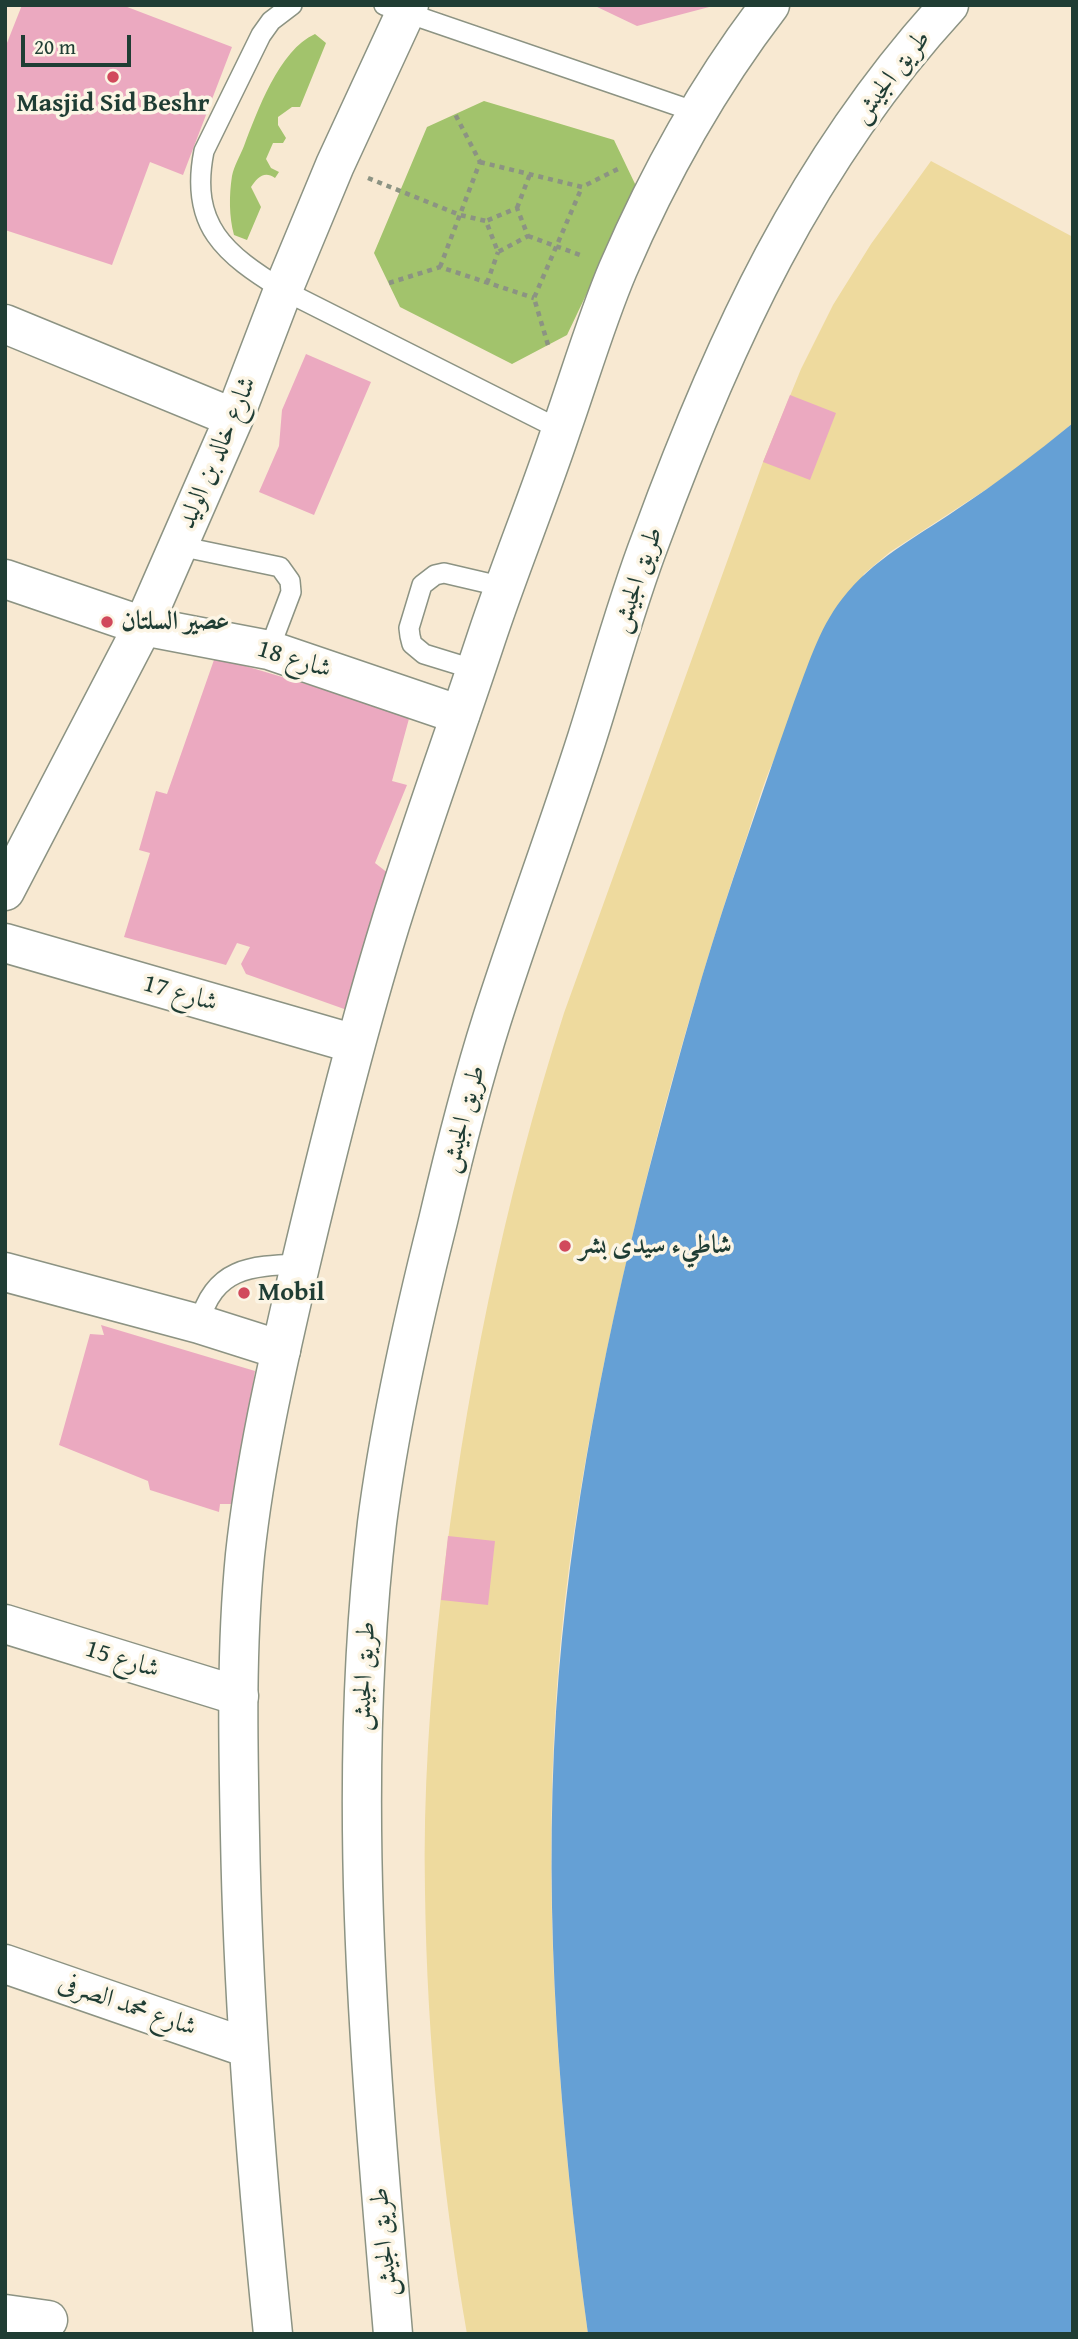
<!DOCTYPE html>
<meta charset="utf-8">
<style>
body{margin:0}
#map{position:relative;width:1078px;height:2339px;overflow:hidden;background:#f8e9d2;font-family:"Gentium Book Plus",serif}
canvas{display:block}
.frame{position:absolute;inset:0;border:7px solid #1f3d34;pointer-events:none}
.scale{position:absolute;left:21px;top:35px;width:110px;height:32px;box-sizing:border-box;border:4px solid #1f3d34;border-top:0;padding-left:9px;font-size:21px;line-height:24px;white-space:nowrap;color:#1f3d34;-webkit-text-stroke:5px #fcf5e5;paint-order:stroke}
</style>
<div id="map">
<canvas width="1078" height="2339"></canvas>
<div class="frame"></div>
<div class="scale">20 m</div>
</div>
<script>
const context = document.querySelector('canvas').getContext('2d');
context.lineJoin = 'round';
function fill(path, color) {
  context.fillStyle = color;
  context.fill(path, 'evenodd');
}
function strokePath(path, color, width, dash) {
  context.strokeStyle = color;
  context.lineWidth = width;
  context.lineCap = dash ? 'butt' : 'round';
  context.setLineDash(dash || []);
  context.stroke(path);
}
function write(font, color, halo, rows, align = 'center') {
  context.font = font + ' "Gentium Book Plus",Amiri,serif';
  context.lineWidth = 7;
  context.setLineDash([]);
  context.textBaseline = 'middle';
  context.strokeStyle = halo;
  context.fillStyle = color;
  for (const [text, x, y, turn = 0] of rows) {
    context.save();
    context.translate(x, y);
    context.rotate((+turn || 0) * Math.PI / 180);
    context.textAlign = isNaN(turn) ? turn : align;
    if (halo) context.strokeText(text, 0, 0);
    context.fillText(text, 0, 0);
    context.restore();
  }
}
fill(new Path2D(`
 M315,34L326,43L300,107H292L278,117V125L286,138L283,143H273L266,159L271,168L279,172L275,178C264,170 257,178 251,187L261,207L247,240L234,235C229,217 229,195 232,176C234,166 240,156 244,146C257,112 279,50 315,34Z
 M484,101L614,140L637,188L567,335L512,364L400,307L374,253L427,127Z`), '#a2c36c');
fill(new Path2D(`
 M931,161L1073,237V423L1013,472L890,552L864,574C843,618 822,662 801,705C790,727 778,749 769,771C758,799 750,829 740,857C712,941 687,1025 664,1110C622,1271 585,1434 565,1600C537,1844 555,2091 588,2334H467C442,2187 427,2041 425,1892C423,1794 430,1695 441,1597C464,1398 503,1203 564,1013L763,462L801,369L833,305L871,244Z`), '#eeda9e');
fill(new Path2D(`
 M1073,423V2334H588C560,2127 543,1920 556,1712C569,1517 607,1327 657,1139C680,1052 704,965 733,879C753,820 773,761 794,702C808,666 818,630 842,599C873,559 915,538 956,510C997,483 1035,454 1073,423Z`), '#65a0d5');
fill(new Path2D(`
 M22,5H122L232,47L183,175L150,162L112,265L5,230V48Z
 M593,5H713V6L637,26Z
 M306,354L371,382L314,515L259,492L279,446L282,410Z
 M790,395L836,413L810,480L763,462Z
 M215,657L410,715L392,781L407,785L375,863L393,877L347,1010L246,974L241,964L250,947L237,943L226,965L124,937L150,853L139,850L156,791L167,794Z
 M101,1325L255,1371L234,1504H220L219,1512L150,1490L148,1481L59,1445L90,1334L104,1335Z
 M448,1536L495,1541L488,1605L441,1600Z`), '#eba9c0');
const service = new Path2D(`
 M292,5L271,21L261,35L204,151C189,226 225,254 283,290L561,430
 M384,5L699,113
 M179,546L280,567L290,581L291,592L269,650
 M476,670L424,654L412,644L410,636L409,628L422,585L435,575L444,573L504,587
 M199,1324C214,1267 250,1266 301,1264`);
const minor = new Path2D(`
 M5,579L143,626L269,650L460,715
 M5,943L355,1044
 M5,1272L199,1324L281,1350
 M5,1624L239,1696
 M5,1964L248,2048
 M5,2314L48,2320`);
const tertiary = new Path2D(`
 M5,324L234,418
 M5,891L143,626L234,418L283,290L335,165L409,5`);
const trunk = new Path2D(`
 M273,2334C256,2168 243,2002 240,1835C238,1742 236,1648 245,1555C255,1462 276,1370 297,1279C325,1160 354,1042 390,925C420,828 455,733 487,636C510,567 538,499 561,430C580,376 596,321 618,269C658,176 708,86 770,5
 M393,2334C370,2064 345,1793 377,1523C390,1421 413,1320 438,1221C454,1153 471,1085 492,1019C522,925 557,832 587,738C608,672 626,604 651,539C723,343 806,161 949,5`);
strokePath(service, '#8c9383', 22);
strokePath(minor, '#8c9383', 41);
strokePath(tertiary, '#8c9383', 41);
strokePath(trunk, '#8c9383', 41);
strokePath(new Path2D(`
 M480,162L582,187L622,167
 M368,178L460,215L486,221L498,252L528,236L517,208L486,221
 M517,208L530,174
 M528,236L583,256
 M440,267L480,162L455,114
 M389,283L440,267L534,298
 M487,283L498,252
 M548,345L534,298L582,187`), '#8c9383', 4.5, [5, 5]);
strokePath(service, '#fff', 19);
strokePath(minor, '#fff', 38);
strokePath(tertiary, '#fff', 38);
strokePath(trunk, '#fff', 38);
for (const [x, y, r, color] of [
 [113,77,7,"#d1495b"],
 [107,622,7,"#d1495b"],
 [565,1246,7,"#d1495b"],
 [244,1293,7,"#d1495b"]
]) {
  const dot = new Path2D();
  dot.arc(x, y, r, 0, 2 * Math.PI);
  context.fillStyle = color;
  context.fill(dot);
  strokePath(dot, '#fcf5e5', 2.5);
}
write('26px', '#1f3d34', '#fcf5e5', [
 ["طريق الجيش",892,77,-52],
 ["شارع خالد بن الوليد",218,453,-67],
 ["طريق الجيش",638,580,-71],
 ["شارع 18",294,660,17],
 ["شارع 17",180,994,16],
 ["طريق الجيش",464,1119,-75],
 ["شارع 15",122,1660,17],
 ["طريق الجيش",365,1676,-87],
 ["شارع محمد الصرفى",127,2006,19],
 ["طريق الجيش",385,2242,-95]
]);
write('bold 26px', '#1f3d34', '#fcf5e5', [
 ["Masjid Sid Beshr",113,104,"center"],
 ["عصير السلتان",121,622],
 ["شاطيء سيدى بشر",579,1246],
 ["Mobil",258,1293]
], 'left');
</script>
